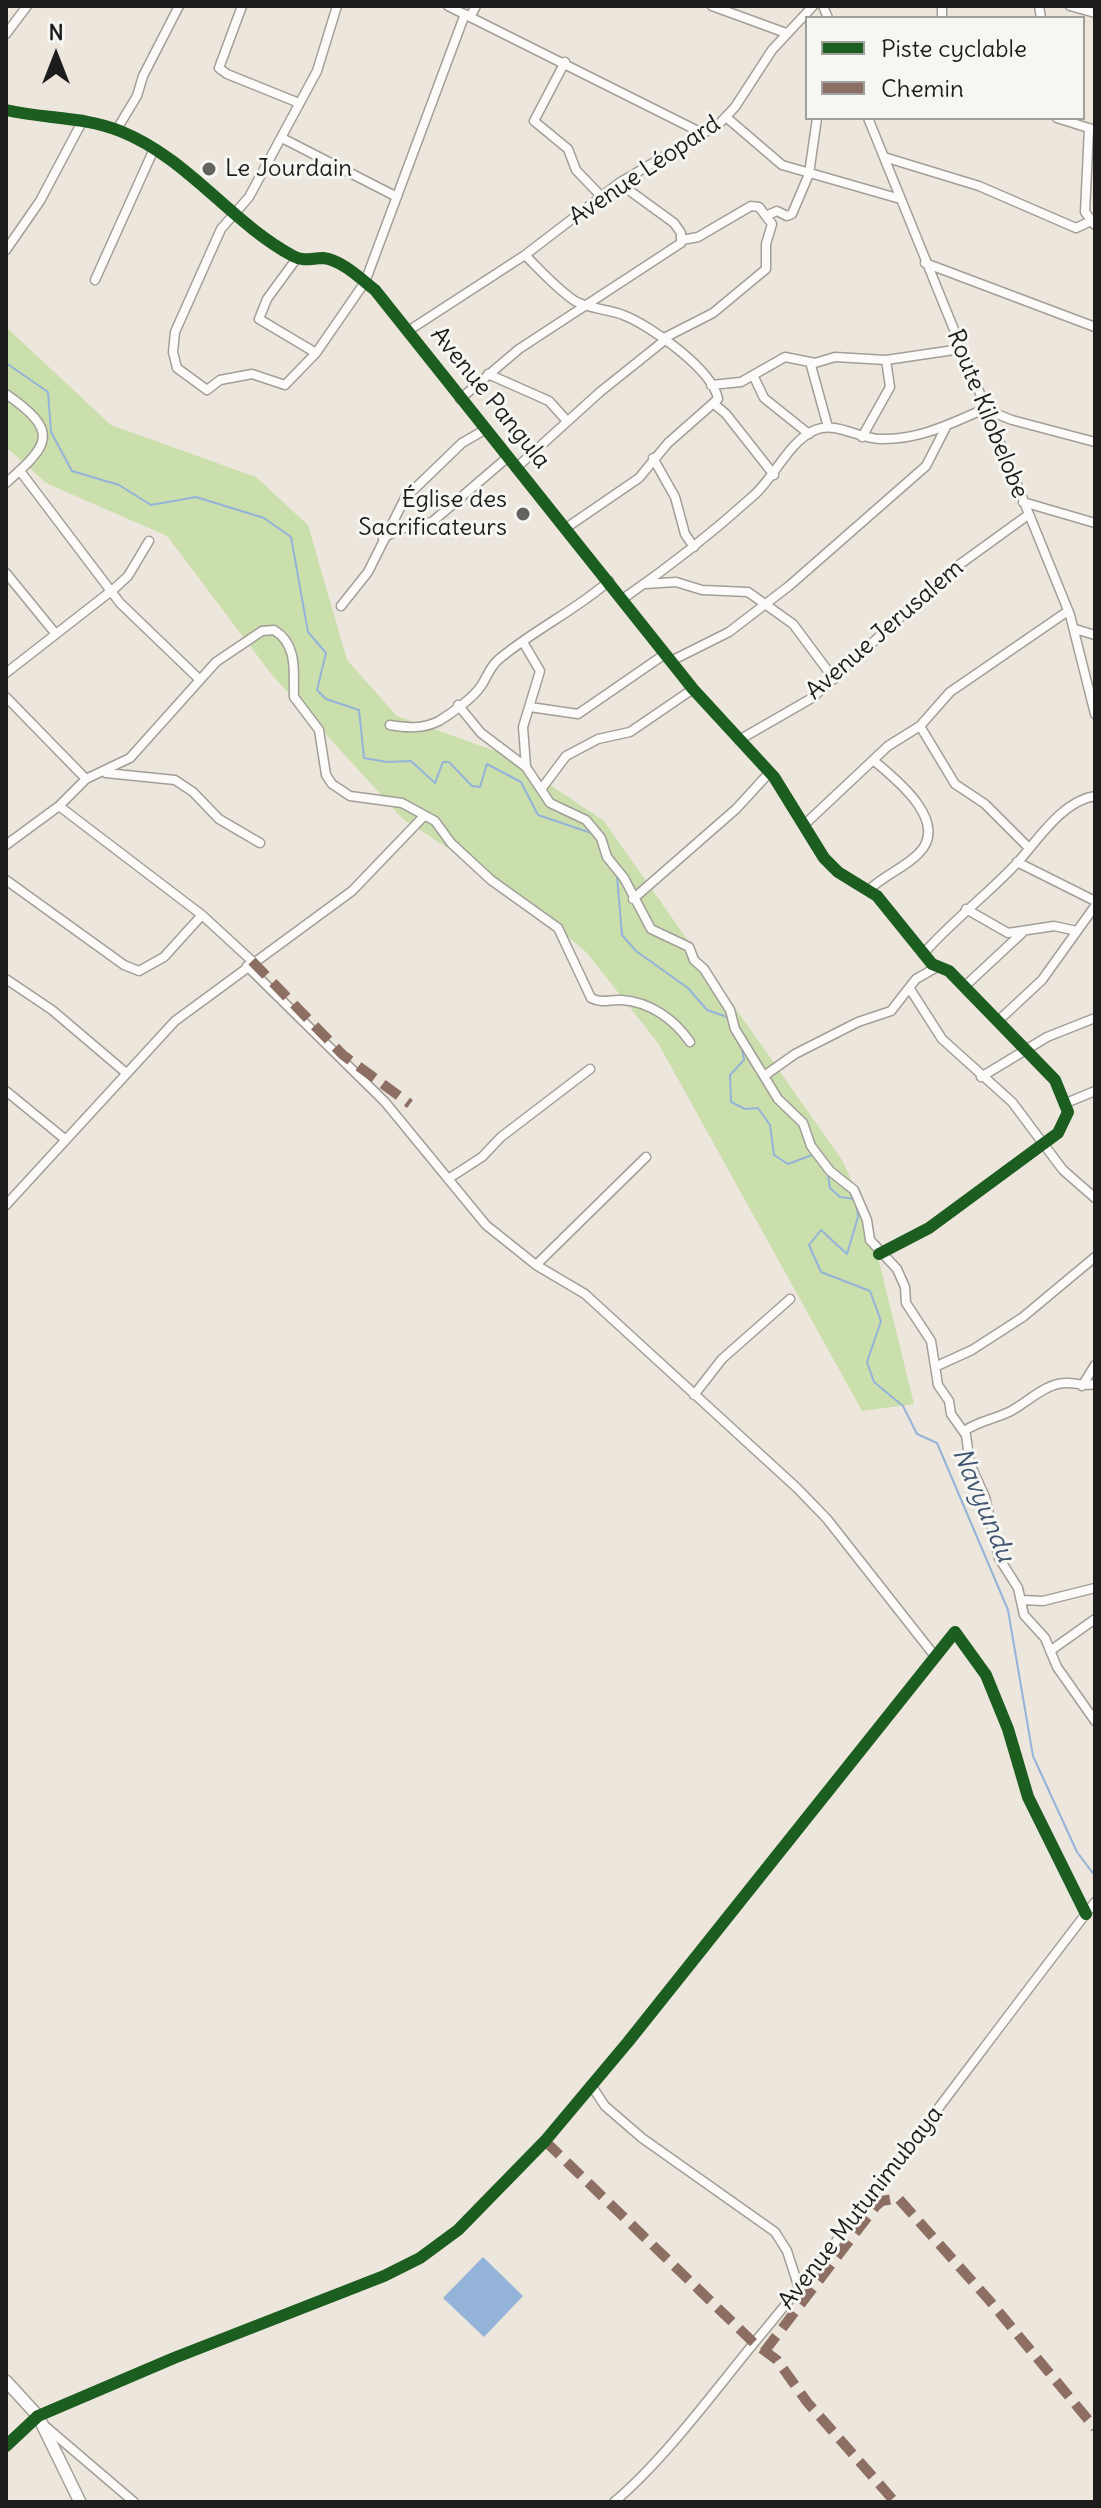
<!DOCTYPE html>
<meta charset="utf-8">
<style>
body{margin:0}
#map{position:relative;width:1101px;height:2508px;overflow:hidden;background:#ede6dc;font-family:Delius,sans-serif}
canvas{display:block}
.frame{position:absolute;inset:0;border:8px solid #1c1c1c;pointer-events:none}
.legend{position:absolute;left:805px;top:16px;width:280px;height:104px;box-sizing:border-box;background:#f6f6f2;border:2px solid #9f9f9c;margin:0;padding:10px 14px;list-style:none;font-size:24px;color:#1c1c1c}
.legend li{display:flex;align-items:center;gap:16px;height:40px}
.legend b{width:40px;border:2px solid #9f9f9c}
.north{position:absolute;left:16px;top:16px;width:80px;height:80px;-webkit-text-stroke:6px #f6f6f2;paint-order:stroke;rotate:0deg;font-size:22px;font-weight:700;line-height:32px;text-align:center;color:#1c1c1c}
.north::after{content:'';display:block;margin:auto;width:28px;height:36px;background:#1c1c1c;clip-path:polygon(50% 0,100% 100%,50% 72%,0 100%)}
</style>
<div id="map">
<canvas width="1101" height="2508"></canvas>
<div class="frame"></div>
<ul class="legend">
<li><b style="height:10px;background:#1b5e20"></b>Piste cyclable</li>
<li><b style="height:10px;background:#8d6e63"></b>Chemin</li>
</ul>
<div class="north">N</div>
</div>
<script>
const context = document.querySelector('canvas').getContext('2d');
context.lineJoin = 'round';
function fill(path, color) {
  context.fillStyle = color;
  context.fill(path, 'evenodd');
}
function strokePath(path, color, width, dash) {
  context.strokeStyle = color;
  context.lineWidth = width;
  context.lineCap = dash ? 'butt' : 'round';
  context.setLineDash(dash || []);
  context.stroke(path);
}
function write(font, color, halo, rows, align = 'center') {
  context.font = font + ' Delius,sans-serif';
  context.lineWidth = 6;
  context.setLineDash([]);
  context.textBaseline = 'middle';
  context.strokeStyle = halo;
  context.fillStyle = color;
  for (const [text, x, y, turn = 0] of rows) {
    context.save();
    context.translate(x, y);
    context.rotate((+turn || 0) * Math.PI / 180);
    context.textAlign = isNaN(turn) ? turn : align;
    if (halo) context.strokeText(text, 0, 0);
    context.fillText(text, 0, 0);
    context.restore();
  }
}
fill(new Path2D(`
 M6,327L111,425L256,477L308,525L347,660L397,716L504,754L604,821L842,1160L868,1216L914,1404L862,1411L658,1043L587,953L520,895L403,819L272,675L167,536L46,483L6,447Z`), '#cbdfad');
fill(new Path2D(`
 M483,2257L523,2296L484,2337L443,2298Z`), '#94b3d8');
strokePath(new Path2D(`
 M6,363L48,392L51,432L72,471L119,485L151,505L196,497L264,518L291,537L308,632L326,653L317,690L326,699L359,710L364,758L387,762L411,761L435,783L443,762H449L472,786L480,787L487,764L521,782L538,815L594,834
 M609,851L617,866
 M617,876L622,935L636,951L688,988L707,1010L730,1018
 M742,1048L744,1060L730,1075L731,1102L745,1109L758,1108L770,1125L774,1155L788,1164L812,1155
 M828,1175L830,1188L840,1197L855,1199
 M857,1208L858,1217L847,1254L821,1230L809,1245L821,1272L870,1291L881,1321L867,1362L874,1382L903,1406L917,1434L937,1443L1008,1610L1033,1756L1077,1852L1095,1876`), '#94b3d8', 2);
const minor = new Path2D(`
 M242,6L219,68L227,74L299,103
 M337,6L317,71L249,197L221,229L175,332L173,352L177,368L207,390L220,380L252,374L285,385L316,353L365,282L465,14
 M448,6L702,133
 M712,6L786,33
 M823,6L828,18
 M942,6V18
 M1039,6L1041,18
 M1070,6L1095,13
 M470,17L476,6
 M6,34L27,6
 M565,62L534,121L568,149L576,170L601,196
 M6,110C44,119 83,116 120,131C188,158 230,222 293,256C304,262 312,258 323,258C342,260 361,279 375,290L693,689L774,777L824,858L838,872L877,896L932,964L949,971L1055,1080L1068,1112L1058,1133L929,1228L879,1254
 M726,117L782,165L897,198
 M868,118L1070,615L1095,714
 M1057,118L1095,130
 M1089,128L1085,212L1095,225
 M117,129L137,96L143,76L179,6
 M282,138L397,197
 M884,157L979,186L1076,228L1089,222
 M768,215L777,211L787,216L792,214L809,174L817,118
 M6,250L40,201L83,120
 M525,255C541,271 557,289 575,301C589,309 608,309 623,315C650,325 713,370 718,399L668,443L639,478L566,528
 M297,258L267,299L259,319L316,353
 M925,263L1095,327
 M95,280L154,149
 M408,331L525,255L619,183L719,124L735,107L772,50L813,6
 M664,338L713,313L766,269V244L772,224L759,207L751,206L698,237L682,240
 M810,362L828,427
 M488,374L549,401L567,421
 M754,377L764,398L809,434
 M711,385L741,382L785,357L815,363L835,357L886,360L961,349
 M6,394C61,432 49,445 6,483
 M460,399L519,349L681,243V233L674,223L619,183
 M713,403L726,414L774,475
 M862,437L890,387L886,360
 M653,458L675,497L685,534L694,547
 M516,468L600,392L665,340
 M20,471L120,603L199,679
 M1023,502L1095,523
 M383,538L400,529L432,522L508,457
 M6,573L55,633
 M645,584L676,582L702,590L748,592L793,624L834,679
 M624,598C669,567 712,533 753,496C774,478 789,441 815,430C836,421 859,439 880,439C919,440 950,424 984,409L1012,420L1095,442
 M341,606L368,572L405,498L462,443L486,429
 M1075,629L1095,635
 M523,642L540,671L523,727L526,767
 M671,661L729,632L789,586L926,466L946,427
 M6,673L115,588L128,576L149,541
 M6,697L86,779
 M458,705L481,733L526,767L550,803L586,820L601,838L607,857L624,878L651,929L689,947L694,960L704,969L730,1010L735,1029L778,1099L803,1123L811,1146L830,1171L854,1190L867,1220L870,1240L897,1269L905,1287L906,1303L931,1341L938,1385L949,1401L951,1414L966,1435L970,1464L985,1497L999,1558L1018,1588L1024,1615L1045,1638L1057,1667L1095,1721
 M530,707L578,714L665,654
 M390,725C407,728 423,729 439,721C452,713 473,698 481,686C487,677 490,667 498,660C533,630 575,611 609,581
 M920,726L955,784L985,804L1028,847
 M739,740L812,698L952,570L1028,515
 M106,773L175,780L193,792L219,819L260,843
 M542,788L566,756L598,739L630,732L693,689
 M59,806L202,915L252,961
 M804,825L888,746L920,726L950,692L1068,611
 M6,845L59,806L86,779L130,758L216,662L262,631L274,630C299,645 293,674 294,697L319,730L326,775L332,784L350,796L402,803L435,821L451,843L491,880L558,928L591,998C603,1004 610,999 622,1000C650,1002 674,1019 690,1042
 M1017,862L1095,901
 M6,880L124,965L139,971L164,957L202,915
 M869,890C884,875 905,868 919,853C950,822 896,779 873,760
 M633,899L736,809L769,773
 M966,909L1008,933L1054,926L1077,931
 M923,954C952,921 987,895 1017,863C1038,840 1062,801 1095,796
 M247,966L385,1102L486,1225L536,1265L585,1294L797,1488L827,1519L934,1655
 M6,979L52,1010L125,1072
 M964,987L1022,933
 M910,989L942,1039L1012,1102L1063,1170L1095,1198
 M998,1021L1042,980L1095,906
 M764,1076L795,1054L858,1022L891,1011L916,979L937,967
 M981,1077L1047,1037L1095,1018
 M6,1091L66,1140
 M1066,1103L1095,1091
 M448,1179L482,1157L501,1137L590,1069
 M6,1205L175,1021L352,891L424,816
 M536,1265L646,1157
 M937,1366L972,1350L1023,1317L1095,1257
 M1082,1386L1095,1365
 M694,1395L722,1359L790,1299
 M964,1431C981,1420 992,1420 1009,1412C1027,1403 1044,1384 1065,1383C1076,1382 1081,1387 1095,1384
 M1022,1600L1043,1601L1095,1588
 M1050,1651L1095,1619
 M591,2085L605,2106L642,2138L775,2232L787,2251L799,2288
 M45,2426L134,2502
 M6,2446L38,2416L174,2358L384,2276L420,2258L458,2230L545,2141L628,2042L955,1632L986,1675L1008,1729L1028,1797L1086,1914
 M614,2502C663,2461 713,2393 754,2343C873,2200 981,2049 1095,1902`);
const secondary = new Path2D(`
 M6,2381L38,2416L80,2502`);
strokePath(minor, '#a29e98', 11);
strokePath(secondary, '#a29e98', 14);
strokePath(minor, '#fcfbfa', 8);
strokePath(secondary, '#fcfbfa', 11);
strokePath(new Path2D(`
 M252,961L343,1055L410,1104
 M545,2141L754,2343L777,2360L807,2402L895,2502
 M764,2352L876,2206L882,2201L898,2198L989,2300L1095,2428`), '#8d6e63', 10, [20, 10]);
strokePath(new Path2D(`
 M6,110C44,119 83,116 120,131C188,158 230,222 293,256C304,262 312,258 323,258C342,260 361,279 375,290L693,689L774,777L824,858L838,872L877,896L932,964L949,971L1055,1080L1068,1112L1058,1133L929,1228L879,1254
 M6,2446L38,2416L174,2358L384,2276L420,2258L458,2230L545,2141L628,2042L955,1632L986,1675L1008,1729L1028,1797L1086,1914`), '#1b5e20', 12);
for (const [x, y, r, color] of [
 [209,169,8,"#65635f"],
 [523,514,8,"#65635f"]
]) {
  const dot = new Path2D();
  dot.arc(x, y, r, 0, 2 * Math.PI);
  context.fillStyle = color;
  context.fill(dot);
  strokePath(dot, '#f6f6f2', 3);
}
write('24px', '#1c1c1c', '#f6f6f2', [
 ["Le Jourdain",225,169],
 ["Église des",507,500,"right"],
 ["Sacrificateurs",507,528,"right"]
], 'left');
write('24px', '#1c1c1c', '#f6f6f2', [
 ["Avenue Léopard",645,171,-34],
 ["Avenue Pangula",490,398,51],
 ["Route Kilobelobe",987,414,68],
 ["Avenue Jerusalem",885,630,-41],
 ["Avenue Mutunimubaya",861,2208,-52]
]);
write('italic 26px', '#415670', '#f6f6f2', [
 ["Navyundu",983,1505,67]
]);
</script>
